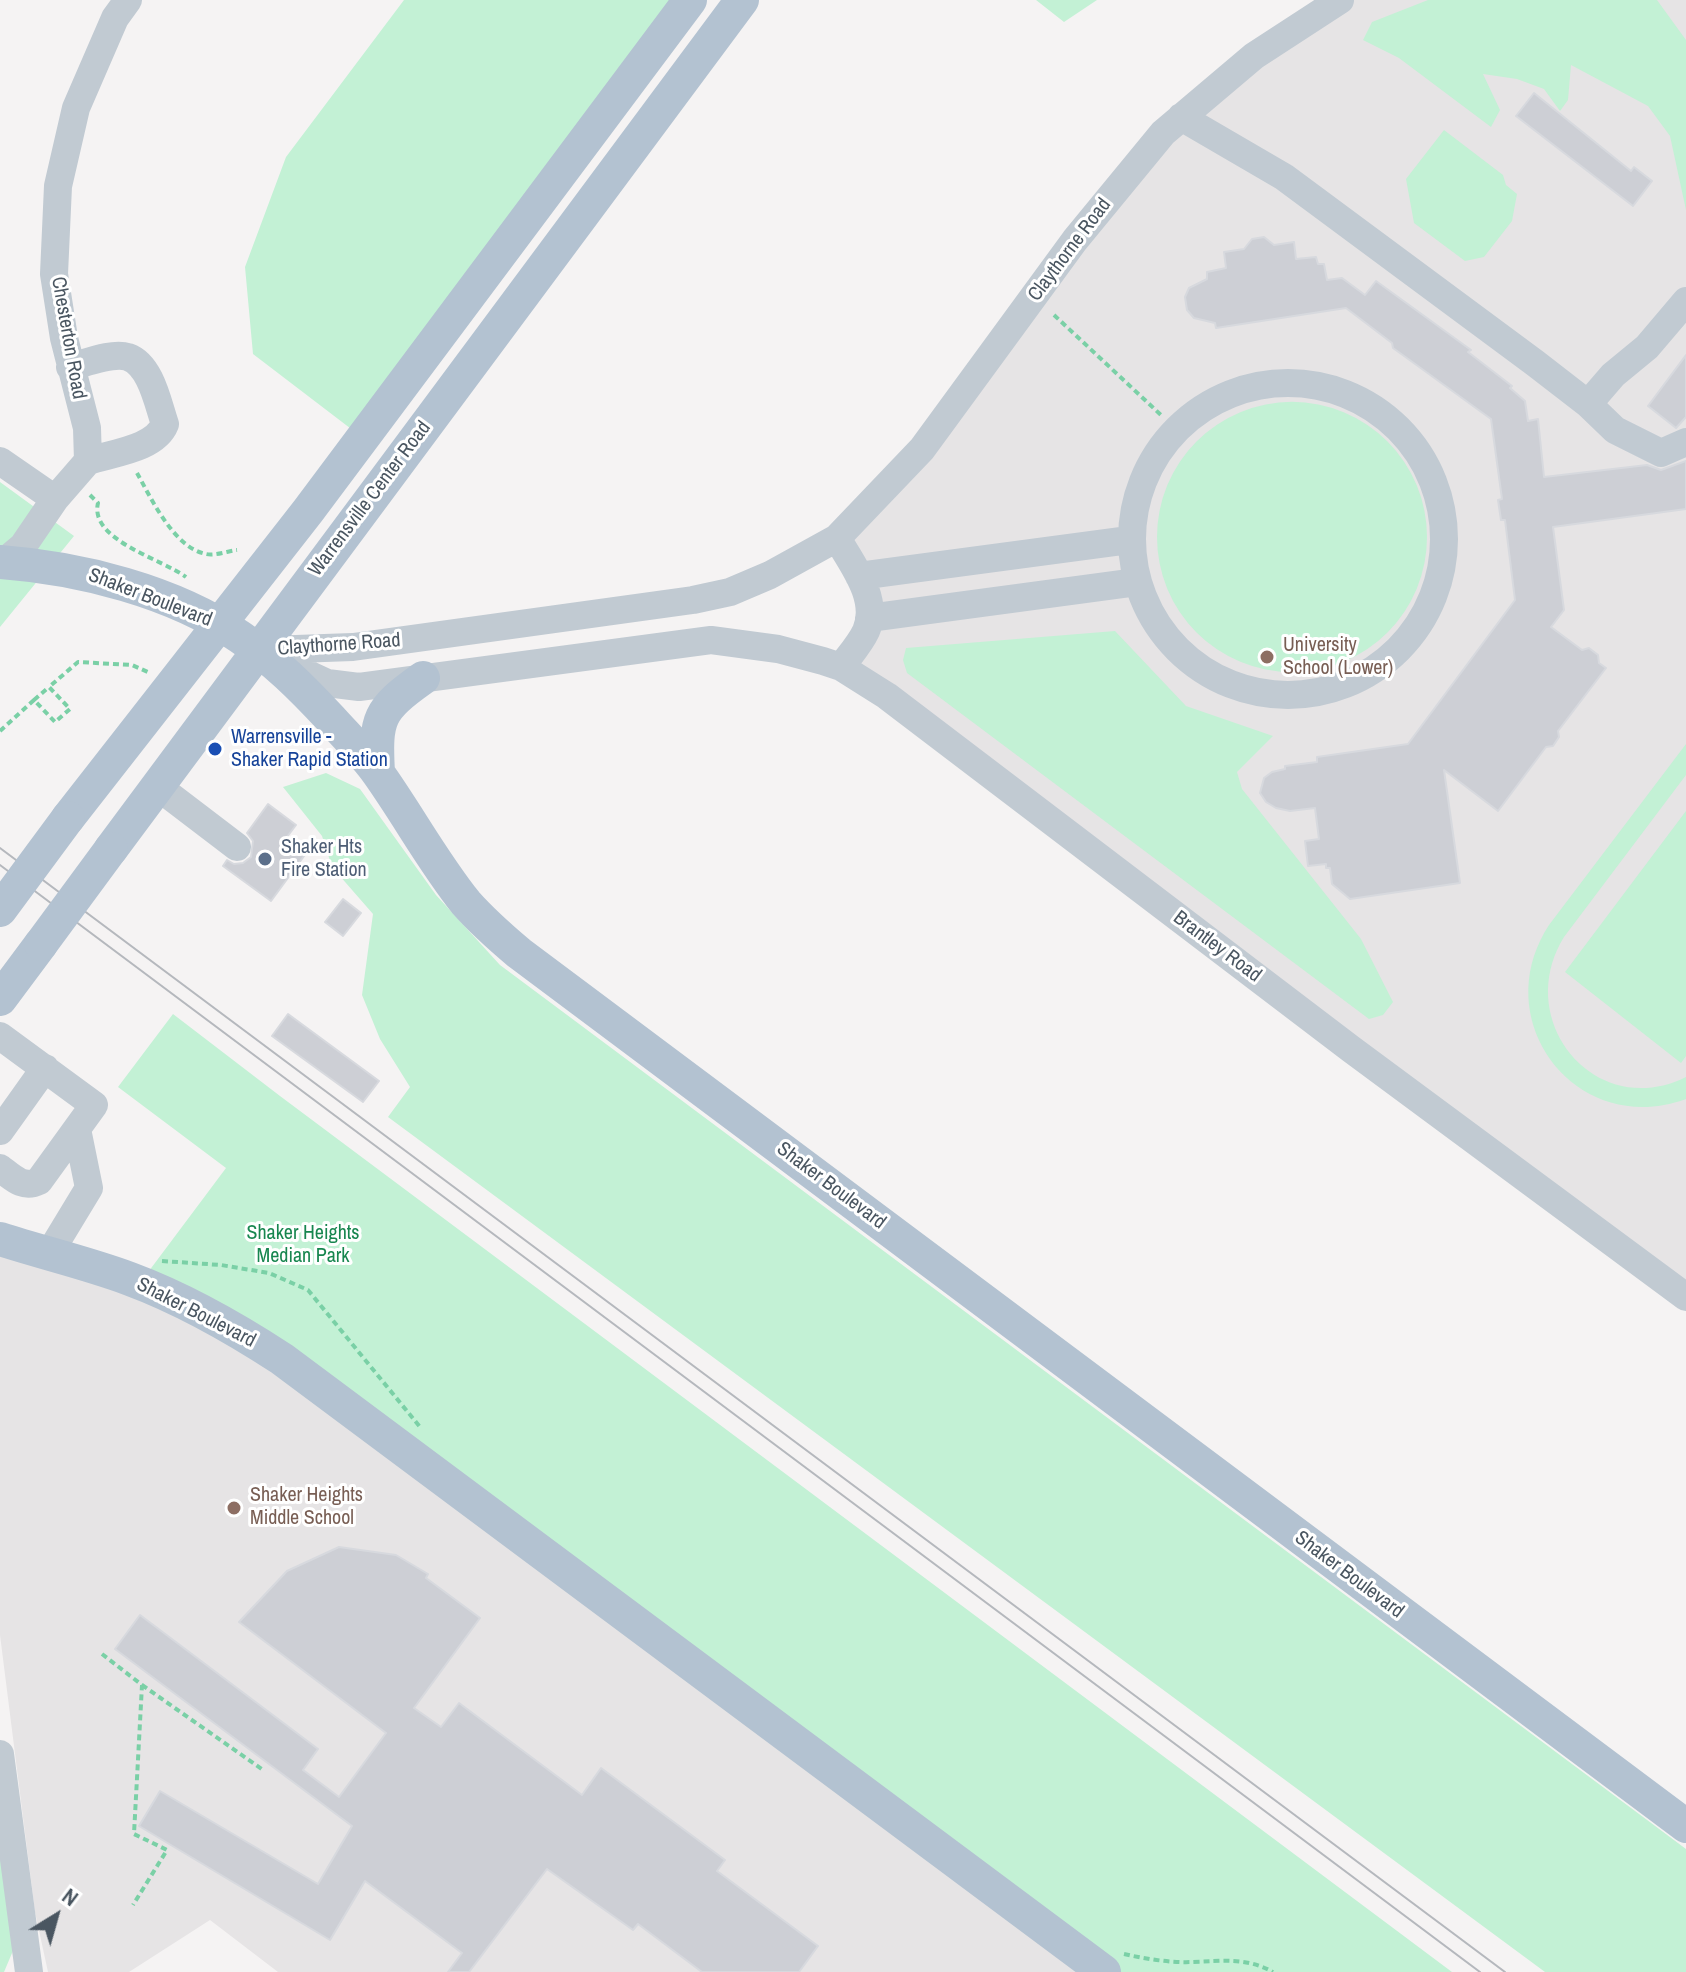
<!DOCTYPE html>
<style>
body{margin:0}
#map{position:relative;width:1686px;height:1972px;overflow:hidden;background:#f5f3f3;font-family:"Archivo Narrow",sans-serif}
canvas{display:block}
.north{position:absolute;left:16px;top:1876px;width:80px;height:80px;-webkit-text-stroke:6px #fff;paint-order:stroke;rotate:37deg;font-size:22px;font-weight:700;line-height:32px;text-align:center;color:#4a5661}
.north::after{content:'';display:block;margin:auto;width:28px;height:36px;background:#4a5661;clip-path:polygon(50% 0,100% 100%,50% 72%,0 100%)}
</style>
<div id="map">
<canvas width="1686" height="1972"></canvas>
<div class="north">N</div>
</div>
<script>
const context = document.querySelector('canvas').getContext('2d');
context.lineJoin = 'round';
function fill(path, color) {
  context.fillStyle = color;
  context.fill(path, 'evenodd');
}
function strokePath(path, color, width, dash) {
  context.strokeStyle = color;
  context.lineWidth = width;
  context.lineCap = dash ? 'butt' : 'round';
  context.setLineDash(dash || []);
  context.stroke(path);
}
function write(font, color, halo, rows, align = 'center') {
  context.font = font + ' "Archivo Narrow",sans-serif';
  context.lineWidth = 6;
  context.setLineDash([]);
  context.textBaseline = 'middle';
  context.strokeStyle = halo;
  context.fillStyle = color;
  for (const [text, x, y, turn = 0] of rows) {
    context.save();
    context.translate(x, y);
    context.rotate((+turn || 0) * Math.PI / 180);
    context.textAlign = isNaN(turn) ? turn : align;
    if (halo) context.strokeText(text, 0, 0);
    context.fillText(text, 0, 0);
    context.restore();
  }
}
fill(new Path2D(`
 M1340,0H1686V1297L855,675L866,630L837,538L1163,133Z
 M0,1251L198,1318L1089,1972H278L210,1920L129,1972H48L35,1912L0,1635Z`), '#e6e4e5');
fill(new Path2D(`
 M404,0H690L363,438L253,354L245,267L286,157Z
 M1036,0H1097L1064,22Z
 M1428,0H1657L1686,40V210L1670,136L1648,106L1571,65L1568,100L1560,111L1544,89L1517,79L1483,74L1500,110L1491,127L1399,58L1363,40L1372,22Z
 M1444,130L1503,175L1506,185L1517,194L1512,221L1484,257L1465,261L1414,223L1406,179Z
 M1157 537a135 135 0 1 1 270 0a135 135 0 1 1-270 0Z
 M0,482L74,536L0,627Z
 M1115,631L1186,706L1273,736L1237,772L1242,789L1361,939L1393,1002L1383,1015L1369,1019L907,673L903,660L906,648Z
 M1686,744V775L1564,937C1512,1021 1596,1122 1686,1077V1099C1577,1139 1486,1021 1549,925Z
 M326,773L360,789L436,895L500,965L1686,1849V1972H1545L388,1117L410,1087L380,1039L362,995L373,914L332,867L322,836L283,787Z
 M1686,811V1056L1681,1063L1565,972Z
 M173,1014L280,1096L1452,1972H1104L553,1560L140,1283L226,1168L118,1087Z
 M0,1847L15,1946L4,1972H0Z`), '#c3f1d5');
const building = new Path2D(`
 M1534,93L1631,171L1634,167L1652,181L1633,206L1516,116Z
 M1264,237L1274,245L1294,242L1296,259L1316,257L1318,264H1324L1327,280L1342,278L1365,295L1376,281L1471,350L1468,352L1512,386L1510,388L1525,401L1528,421L1538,419L1544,477L1647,465L1661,470L1686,461V509L1553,527L1564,610L1551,627L1582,650L1589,648L1598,655L1599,663L1606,668L1558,731L1559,737L1553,746L1546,747L1498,811L1444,770L1460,883L1350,899L1332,884L1330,868H1326V864L1308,866L1305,841L1319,839L1315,808L1290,811L1276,808L1266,802L1260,793L1264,778L1272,772L1285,769V766L1317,762V757L1408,744L1515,600L1505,520H1501L1498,500L1502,499L1491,419L1393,348L1392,343L1346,308L1216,328L1215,323L1194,318L1187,310L1185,297L1189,288L1207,279V272L1226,268L1224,252L1244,249L1252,239Z
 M1686,355V417L1676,428L1648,406Z
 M268,804L296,825L287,837L307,852L271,901L223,866L227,860L234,864L243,863L251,857L253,841L247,833Z
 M343,899L361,913L343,936L325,922Z
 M288,1014L379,1081L363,1102L272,1036Z
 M339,1547L396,1555L428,1574L426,1578L480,1618L414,1708L441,1727L459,1703L582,1795L601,1768L725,1860L717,1871L818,1946L799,1972H702L638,1924L633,1930L547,1869L469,1972H448L462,1953L365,1881L330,1940L139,1826L160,1791L318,1884L352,1826L115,1649L140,1615L318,1749L303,1770L339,1797L386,1733L239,1622L287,1571Z`);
fill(building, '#cdcfd5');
strokePath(building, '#d7d9de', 2);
strokePath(new Path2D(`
 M1054,315L1161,415
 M137,473C151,498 174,548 206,554C215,556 228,551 237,550
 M90,495L98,503C89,540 162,559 186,577
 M34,700L49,687
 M0,731L34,700L55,722L70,709L49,687L78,662L132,665L150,673
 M162,1261L221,1265L269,1273L308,1290L420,1427
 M102,1654L142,1685L134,1834L167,1850L133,1905
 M142,1685L263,1770
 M1124,1954C1146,1959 1171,1963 1193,1962C1223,1961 1246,1957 1273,1972`), '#7ad0a6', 4, [6, 4]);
strokePath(new Path2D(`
 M1181,117L1284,177L1535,363L1588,404L1615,430L1661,453L1686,442
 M70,367C86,363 112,352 128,357C151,365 158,404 165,424C155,449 112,453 88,461
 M1132 539a156 156 0 1 1 312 0a156 156 0 1 1-312 0Z
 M1588,404L1613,375L1647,347L1686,301
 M0,461L55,499
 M837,538C852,564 880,599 866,631C860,644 849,656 841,667
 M4,562L23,546L55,499L88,461L87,428L64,338L54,274L58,186L76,108L115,18L128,0
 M859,576L1129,540
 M869,618L1137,582
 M267,650L353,647L693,600L730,592L770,575L837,538L922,449L1075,240L1163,133L1254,56L1340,0
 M284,663L327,683L359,687L711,640L778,649L823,661L841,667L887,696L1351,1049L1686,1297
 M157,786L237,847
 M0,1036L94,1105L39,1181C23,1189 13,1178 0,1168
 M0,1131L45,1068
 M49,1254L89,1188L77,1129
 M0,1754L29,1972`), '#c1cad2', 28);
strokePath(new Path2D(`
 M0,562C80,568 173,591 240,637C274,660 302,688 330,718C346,736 364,753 378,773C408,815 433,862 466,903C482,921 500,937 519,953L1686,1826
 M378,773C375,718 378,710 423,678
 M68,818L308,511L690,0
 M111,849L742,0
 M0,999L41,944
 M0,1239C43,1253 87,1263 130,1279C184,1299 233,1327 282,1359L1104,1972`), '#b3c2d1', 34);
strokePath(new Path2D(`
 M0,848L1505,1972
 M0,865L1480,1972`), '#b5b8bd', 2);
strokePath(new Path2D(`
 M0,910L68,818
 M41,944L111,849`), '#b3c2d1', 34);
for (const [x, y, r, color] of [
 [1267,657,8,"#8d6e63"],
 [215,749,8,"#1a4fb4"],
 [265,859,8,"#5c6f8a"],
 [234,1508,8,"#8d6e63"]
]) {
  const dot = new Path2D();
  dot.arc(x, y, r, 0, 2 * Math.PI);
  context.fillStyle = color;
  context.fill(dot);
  strokePath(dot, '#fff', 3);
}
write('20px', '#4a5661', '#fff', [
 ["Claythorne Road",1070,250,-53],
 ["Chesterton Road",68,338,80],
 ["Warrensville Center Road",370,499,-53],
 ["Shaker Boulevard",150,598,21],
 ["Claythorne Road",339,645,-4],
 ["Brantley Road",1217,947,37],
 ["Shaker Boulevard",831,1186,37],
 ["Shaker Boulevard",196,1313,27],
 ["Shaker Boulevard",1349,1575,37]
]);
write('20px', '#785e54', '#fff', [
 ["University",1283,646],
 ["School (Lower)",1283,669],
 ["Shaker Heights",250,1496],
 ["Middle School",250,1519]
], 'left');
write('20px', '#164399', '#fff', [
 ["Warrensville -",231,738],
 ["Shaker Rapid Station",231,761]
], 'left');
write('20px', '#4e5e75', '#fff', [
 ["Shaker Hts",281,848],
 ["Fire Station",281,871]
], 'left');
write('20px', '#17864f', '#fff', [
 ["Shaker Heights",303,1234],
 ["Median Park",303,1257]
]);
</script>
